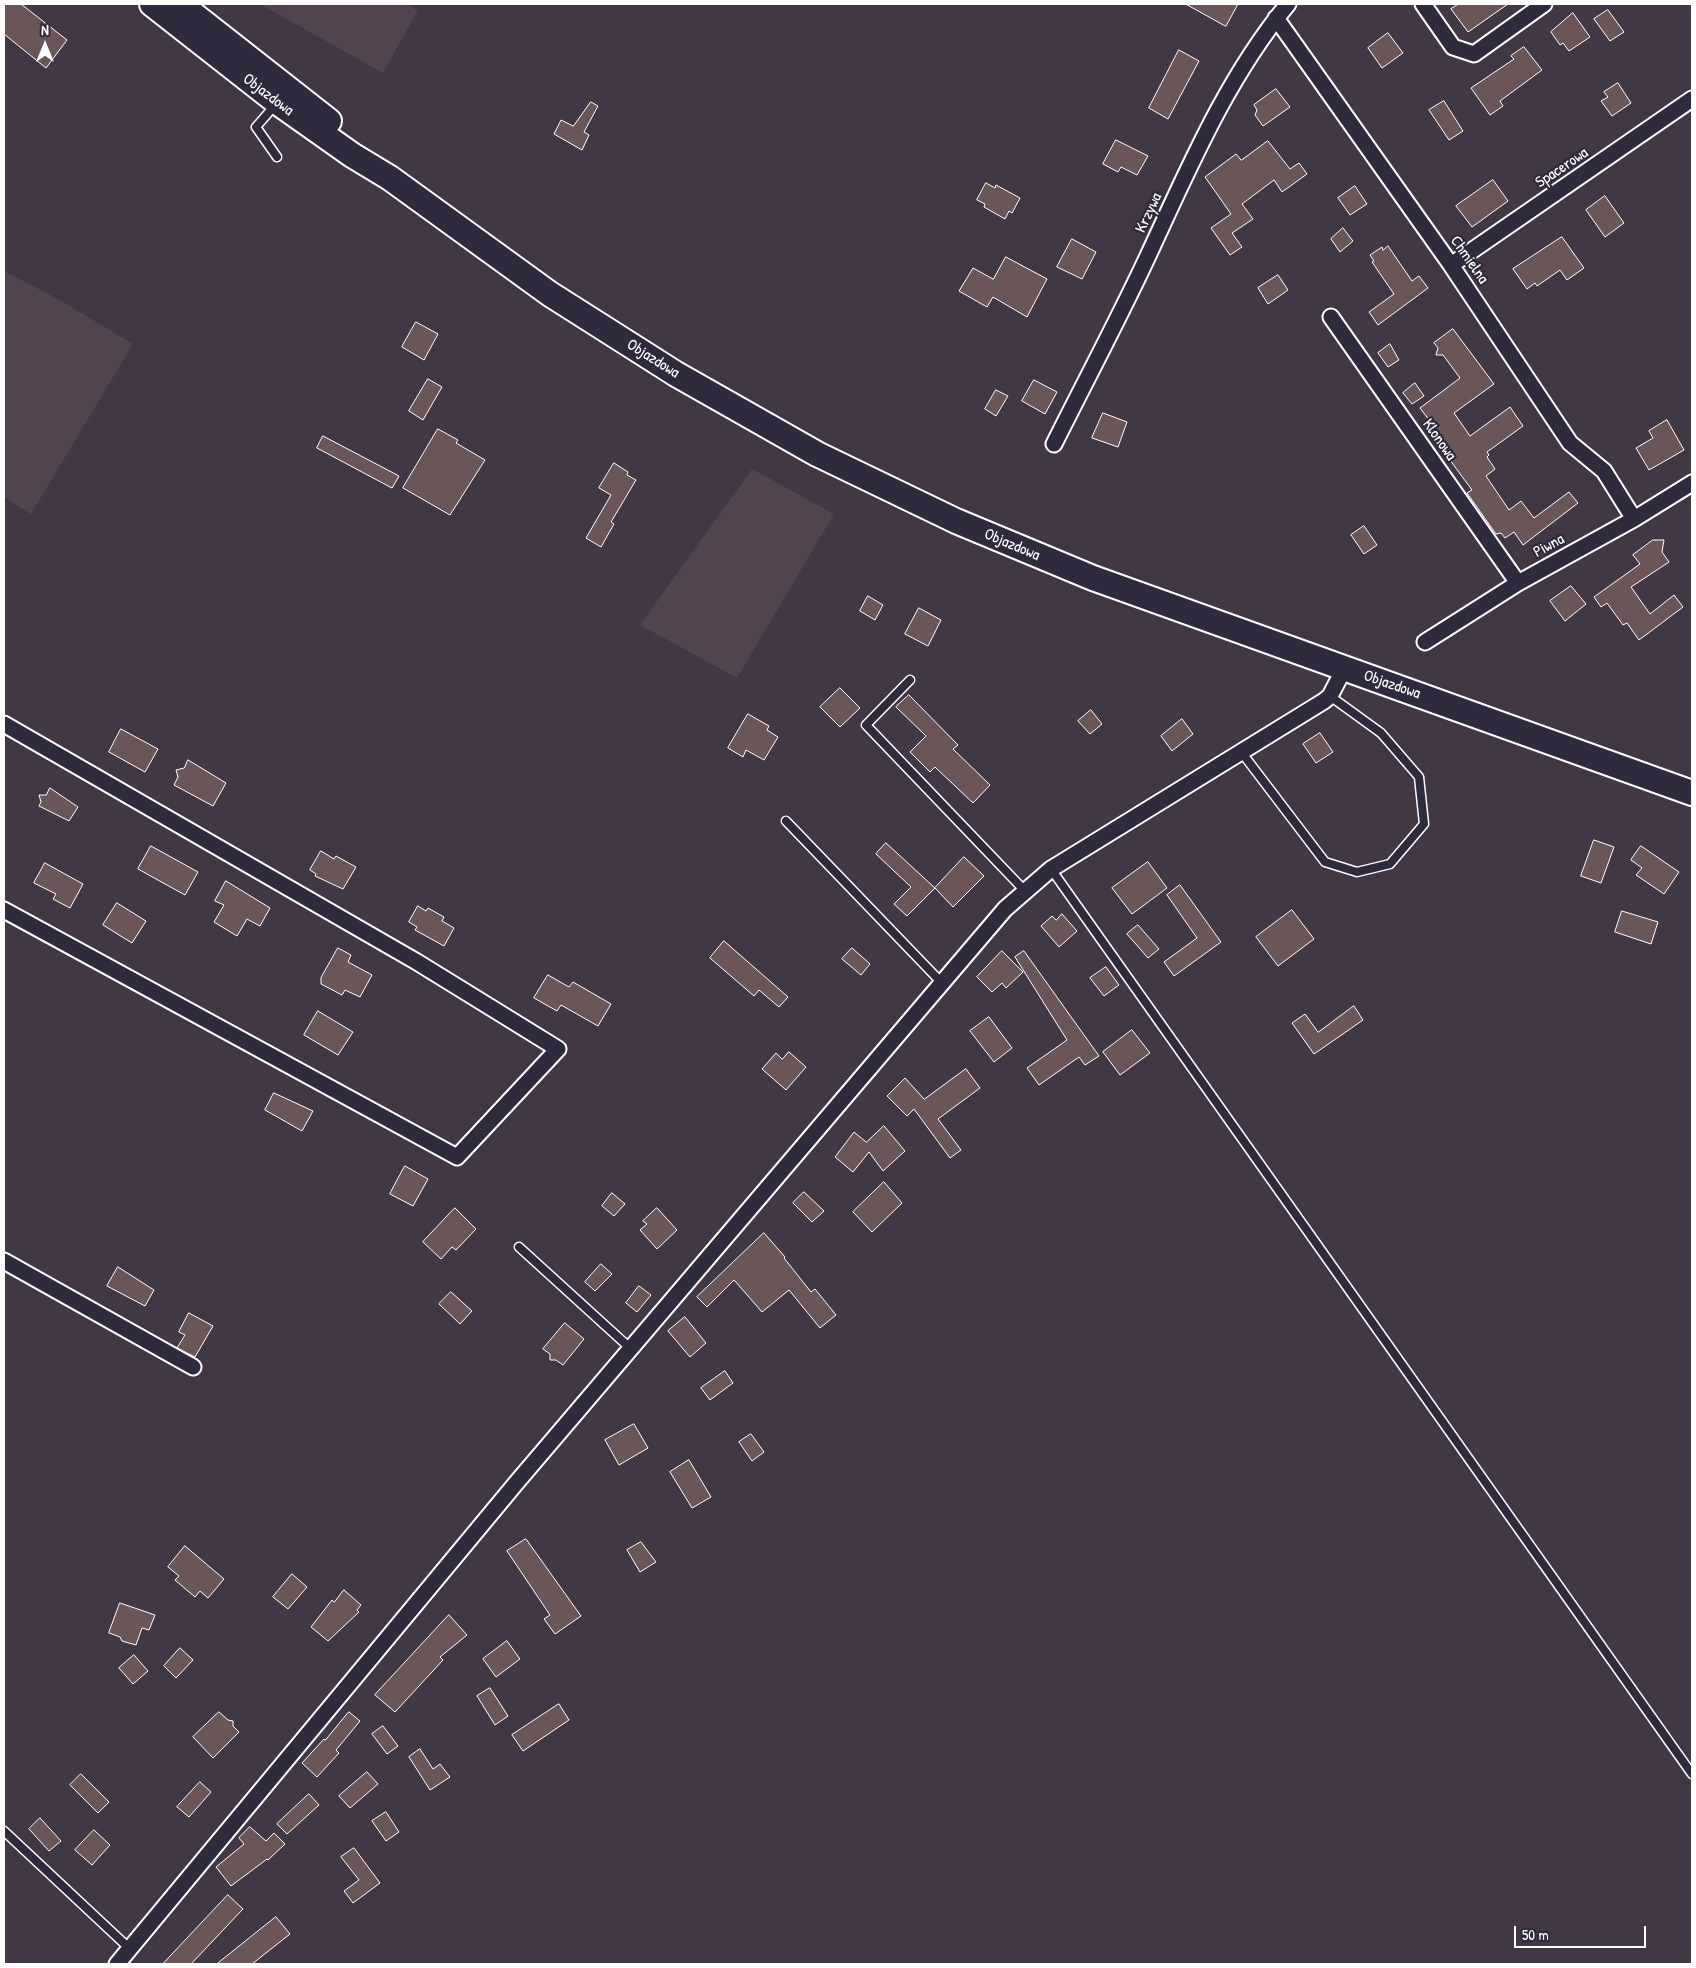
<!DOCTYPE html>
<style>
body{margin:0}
#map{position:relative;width:1696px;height:1968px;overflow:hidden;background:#413745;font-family:"Patrick Hand",sans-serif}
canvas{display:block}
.frame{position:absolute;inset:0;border:5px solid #fff;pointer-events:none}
.north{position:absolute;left:20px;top:20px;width:50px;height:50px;-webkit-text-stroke:4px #2f2a3d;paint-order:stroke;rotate:0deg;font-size:14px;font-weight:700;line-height:20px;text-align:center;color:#fff}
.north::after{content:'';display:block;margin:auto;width:18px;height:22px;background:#fff;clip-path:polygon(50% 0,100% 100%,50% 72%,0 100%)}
.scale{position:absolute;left:1514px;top:1926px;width:132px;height:22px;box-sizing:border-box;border:2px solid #fff;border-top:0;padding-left:6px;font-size:15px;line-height:18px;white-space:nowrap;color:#fff;-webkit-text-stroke:4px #2f2a3d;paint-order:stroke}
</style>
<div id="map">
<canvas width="1696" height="1968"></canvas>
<div class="frame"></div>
<div class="north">N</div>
<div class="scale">50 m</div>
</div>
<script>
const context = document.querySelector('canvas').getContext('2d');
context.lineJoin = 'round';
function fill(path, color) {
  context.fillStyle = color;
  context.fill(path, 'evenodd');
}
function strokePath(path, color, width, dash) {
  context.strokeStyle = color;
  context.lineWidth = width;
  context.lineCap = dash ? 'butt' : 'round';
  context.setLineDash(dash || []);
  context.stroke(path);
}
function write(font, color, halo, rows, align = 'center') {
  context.font = font + ' "Patrick Hand",sans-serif';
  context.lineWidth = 4.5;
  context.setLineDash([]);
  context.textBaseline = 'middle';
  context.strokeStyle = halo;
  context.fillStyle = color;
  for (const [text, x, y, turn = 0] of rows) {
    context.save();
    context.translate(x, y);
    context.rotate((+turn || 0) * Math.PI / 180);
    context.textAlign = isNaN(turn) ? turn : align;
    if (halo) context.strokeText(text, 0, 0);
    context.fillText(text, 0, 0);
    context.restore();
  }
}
fill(new Path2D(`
 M260,4H406L418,10L383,73Z
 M4,271L58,299L133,344L31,514L4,497Z
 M752,469L834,514L737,678L640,625Z`), '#51444f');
const building = new Path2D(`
 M4,4H21L67,40L46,68L4,34Z
 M1186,4H1238L1226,26Z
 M1459,4H1508L1468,32L1451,9Z
 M1608,10L1624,32L1610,41L1594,19Z
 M1573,13L1590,37L1569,51L1563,43L1560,45L1551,32Z
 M1388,33L1403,53L1382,68L1368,48Z
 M1524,47L1542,70L1500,101L1503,106L1490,115L1471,88L1514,59L1511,56Z
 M1179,50L1199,61L1168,119L1149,108Z
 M1618,83L1631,103L1612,116L1601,101L1608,97L1604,92Z
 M1276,89L1290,107L1263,126L1255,115L1257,110L1254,105Z
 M1444,101L1463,131L1449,140L1429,110Z
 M591,102L598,106L584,132L589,135L582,150L554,134L561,120L573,126Z
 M1116,140L1148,156L1137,175L1121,167L1118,172L1103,164Z
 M1268,141L1290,169L1299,163L1307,174L1282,192L1274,180L1242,204L1253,219L1232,233L1242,247L1230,255L1211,228L1231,214L1205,177L1236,154L1241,160Z
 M1493,180L1508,201L1472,227L1456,206Z
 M986,183L995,188L996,185L1020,198L1012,213L1009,211L1005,219L984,207L985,204L977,200Z
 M1355,186L1367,204L1350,215L1338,198Z
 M1605,196L1624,223L1605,237L1586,210Z
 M1343,228L1353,241L1340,252L1331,239Z
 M1562,237L1584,268L1567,280L1560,270L1537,286L1535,283L1527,289L1513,269Z
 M1072,239L1096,252L1082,279L1057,267Z
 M1388,246L1412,281L1419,276L1428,288L1378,325L1369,312L1394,294L1372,262L1374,261L1370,255L1382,247L1383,250Z
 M1006,257L1047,279L1027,317L993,297L987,307L959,291L973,268L993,279Z
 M1278,275L1288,290L1268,304L1258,288Z
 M416,322L438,334L424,360L402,347Z
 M1453,329L1494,384L1454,413L1470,436L1510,407L1523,426L1487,452L1489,455L1487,457L1495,469L1486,476L1509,510L1521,501L1534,518L1569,492L1578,503L1523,545L1514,532L1505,538L1501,533L1496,534L1467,493L1472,490L1433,437L1438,432L1420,408L1460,378L1443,355H1436L1438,348L1434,343Z
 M1390,344L1399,360L1388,367L1378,353Z
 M428,379L442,387L423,420L409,411Z
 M1034,380L1057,392L1045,414L1022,401Z
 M1415,383L1424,396L1412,404L1403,393Z
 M996,390L1008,396L996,416L985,409Z
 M1103,413L1127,422L1118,447L1092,438Z
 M1667,420L1684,450L1649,470L1636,448L1653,438L1649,431Z
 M438,429L458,440L456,443L485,460L450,515L403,488Z
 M323,436L399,476L392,488L317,448Z
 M614,463L628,472L627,475L636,480L611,522L614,524L601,547L586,538L611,495L599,488Z
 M1364,526L1377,545L1364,554L1351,535Z
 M1653,540H1664L1662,552L1669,562L1631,587L1650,614L1674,595L1683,607L1639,640L1627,623L1623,625L1607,603L1601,607L1594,597L1640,564L1633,555Z
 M1571,586L1586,604L1565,621L1550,601Z
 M868,596L883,605L875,620L860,611Z
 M919,608L941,620L928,646L905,634Z
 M840,688L860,708L840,727L820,707Z
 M909,695L958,745L953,749L990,785L973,803L935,767L930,772L910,752L926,736L896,707Z
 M1091,710L1102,724L1090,734L1078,721Z
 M748,714L769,726L767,730L778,737L764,760L746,750L743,757L728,748Z
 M1182,719L1193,734L1172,751L1161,736Z
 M121,729L158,749L145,772L109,752Z
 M1320,733L1333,752L1316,763L1303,744Z
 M188,760L226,783L213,806L174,785L178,777L176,770L184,768Z
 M50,788L78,807L69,821L39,806L41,802L39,795H46Z
 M1594,840L1614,847L1601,883L1581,876Z
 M886,843L935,888L907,916L894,904L911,887L876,854Z
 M151,846L198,872L185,895L138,869Z
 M1641,846L1679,872L1664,894L1636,875L1642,868L1631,860Z
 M321,851L334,859L336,856L356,867L343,889L315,876L316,874L310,870Z
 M964,857L984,876L953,907L935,888Z
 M1148,862L1167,888L1132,914L1112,888Z
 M45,863L83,884L70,908L53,899L56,894L34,883Z
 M226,881L270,908L260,926L247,919L237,936L214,922L224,905L215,901Z
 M1180,885L1221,942L1174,976L1164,962L1197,938L1167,895Z
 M117,903L146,921L132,943L103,925Z
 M418,906L426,911L428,908L444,917L442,921L454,928L444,946L415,930L417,927L409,922Z
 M1292,910L1314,939L1278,966L1256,937Z
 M1622,911L1658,922L1651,944L1615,932Z
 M1062,914L1077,931L1059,947L1041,926L1052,916L1056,920Z
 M1138,925L1159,949L1148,958L1127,934Z
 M724,941L788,997L779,1007L759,990L754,996L710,958Z
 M338,948L351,955L348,962L372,975L360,997L345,990L342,995L321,984V978Z
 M852,948L870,964L861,975L842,959Z
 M1002,951L1023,972L1006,988L1002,983L992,992L977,977Z
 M1024,951L1099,1056L1085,1065L1079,1057L1039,1085L1027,1068L1067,1040L1015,957Z
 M1106,967L1119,985L1104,996L1090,978Z
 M548,975L569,987L573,982L611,1004L598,1026L561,1005L557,1011L534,998Z
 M1354,1006L1363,1020L1314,1054L1292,1023L1305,1014L1318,1032Z
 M318,1011L353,1032L338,1055L304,1035Z
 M989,1017L1012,1048L994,1062L970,1031Z
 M1132,1030L1150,1053L1120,1075L1103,1052Z
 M789,1052L806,1067L786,1090L762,1069L776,1053L782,1059Z
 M966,1069L980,1088L938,1119L961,1150L950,1158L914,1109L907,1116L887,1096L905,1078L924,1099Z
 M274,1093L313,1111L302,1131L265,1110Z
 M884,1126L905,1151L883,1171L869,1152L853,1172L835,1157L854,1132L866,1142Z
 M405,1166L428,1179L413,1206L390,1194Z
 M884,1182L902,1203L872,1232L853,1212Z
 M804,1192L824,1211L812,1222L793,1203Z
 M612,1193L625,1204L614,1216L602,1206Z
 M455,1208L476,1229L456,1250L452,1247L441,1259L423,1242Z
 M657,1208L677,1230L657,1249L640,1230L647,1224L643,1221Z
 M764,1233L785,1257L784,1258L811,1292L815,1289L836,1315L820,1328L789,1290L762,1312L734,1280L707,1307L697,1297Z
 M601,1264L612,1274L595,1291L585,1282Z
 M118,1267L154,1290L145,1306L107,1286Z
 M639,1286L651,1295L637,1312L626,1303Z
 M451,1292L472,1311L460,1324L439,1304Z
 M189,1313L213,1326L195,1357L177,1348L185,1335L179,1332Z
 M685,1317L706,1343L690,1357L668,1331Z
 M565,1323L584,1339L563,1365L556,1360H550V1354L543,1349Z
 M725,1371L733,1383L710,1400L701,1388Z
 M634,1424L648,1448L619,1465L605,1440Z
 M751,1434L764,1452L752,1461L739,1442Z
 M689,1460L711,1497L692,1508L670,1472Z
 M526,1539L581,1616L555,1634L544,1619L550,1615L507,1551Z
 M641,1542L656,1562L640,1572L627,1550Z
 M185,1546L224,1579L208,1598L200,1591L195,1597L175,1580L179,1576L168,1567Z
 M292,1574L307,1587L288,1609L273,1597Z
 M344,1590L361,1605L357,1610L359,1612L328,1641L311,1627L332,1600L334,1602Z
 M120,1603L155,1615L149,1630L142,1628L136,1645L122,1641L120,1637L109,1633Z
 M449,1615L467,1635L440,1657L443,1660L395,1712L375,1695Z
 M507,1641L520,1659L496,1677L483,1659Z
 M180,1648L193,1660L176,1678L164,1666Z
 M134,1655L148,1671L133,1684L119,1668Z
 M490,1688L508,1716L495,1725L477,1696Z
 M559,1704L569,1720L523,1751L512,1735Z
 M219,1712L228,1720L233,1721V1726L239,1732L213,1758L193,1737Z
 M349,1712L360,1721L336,1750L339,1753L317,1777L302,1763L324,1739L325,1740Z
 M383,1726L398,1746L387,1754L372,1734Z
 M420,1749L433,1769L440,1764L450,1777L430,1790L409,1757Z
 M367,1772L378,1784L350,1808L339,1796Z
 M81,1774L109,1802L98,1813L70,1785Z
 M200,1782L211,1792L189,1817L177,1807Z
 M309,1794L319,1805L287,1834L277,1824Z
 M386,1812L399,1832L386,1841L372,1821Z
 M40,1818L61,1841L49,1851L29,1829Z
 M250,1827L266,1841L274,1833L285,1844L268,1860L267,1859L231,1886L216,1867L244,1844L239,1838Z
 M94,1830L110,1845L92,1865L75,1850Z
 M354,1848L380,1883L353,1903L344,1891L359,1880L341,1857Z
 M228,1895L243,1909L191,1964H163Z
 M276,1917L290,1934L252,1964H217Z`);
fill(building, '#6a5658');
strokePath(building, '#fff', 1);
const service = new Path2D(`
 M276,104L256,127L277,157
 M910,680L866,725L1025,891
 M1242,753L1325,862L1357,872L1390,864L1424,824L1419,777L1381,733L1330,696
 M786,821L941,982
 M1051,869L1692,1774
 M519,1247L630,1348
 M4,1831L130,1949`);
const minor = new Path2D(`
 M1423,4L1453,47L1474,54L1544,4
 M1276,18L1451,265L1570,443L1604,471L1634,519
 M1451,265L1692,99
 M1331,317L1518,583
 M1054,444C1085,382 1118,320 1147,258C1188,170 1226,79 1288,4
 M1425,642L1518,583L1634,519L1692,483
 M4,724L417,962L558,1049L457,1157L4,910
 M4,1261L193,1367
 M117,1964L517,1482L1005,909L1051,869L1324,701L1330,696L1344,669`);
const primary = new Path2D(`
 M152,4L277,102L352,155L390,178L550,294L676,374L817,454L956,521L1093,578L1692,793
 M180,4L329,121`);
strokePath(service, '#fff', 11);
strokePath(minor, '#fff', 19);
strokePath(primary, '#fff', 28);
strokePath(service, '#2f2a3d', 8);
strokePath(minor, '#2f2a3d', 15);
strokePath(primary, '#2f2a3d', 24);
write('16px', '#fff', '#2f2a3d', [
 ["Objazdowa",268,95,37],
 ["Spacerowa",1562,168,-34],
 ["Krzywa",1149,213,-65],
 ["Chmielna",1469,260,55],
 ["Objazdowa",653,359,32],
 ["Klonowa",1439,440,55],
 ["Objazdowa",1012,545,23],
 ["Piwna",1549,546,-29],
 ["Objazdowa",1392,685,19]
]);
</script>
